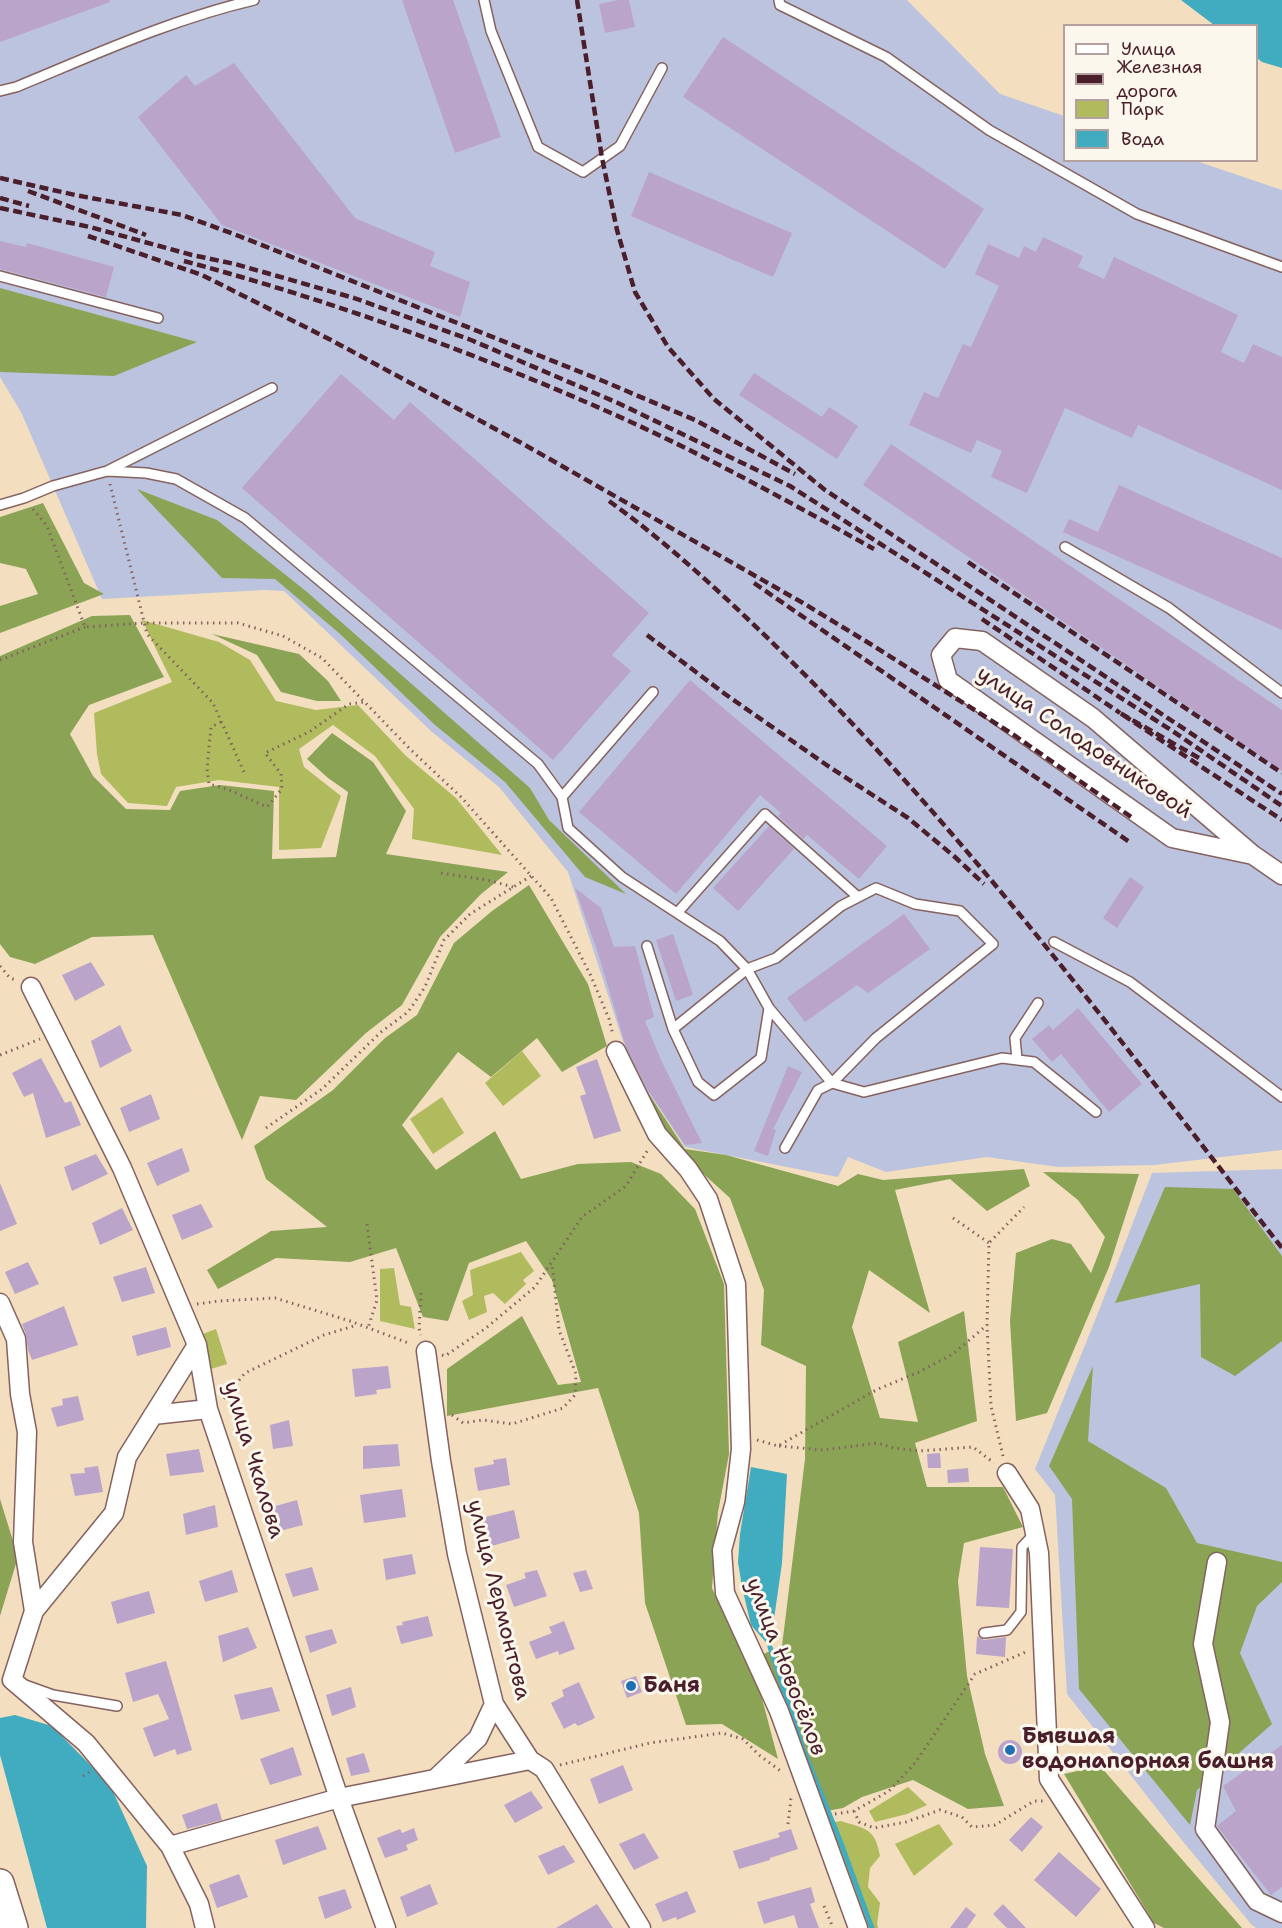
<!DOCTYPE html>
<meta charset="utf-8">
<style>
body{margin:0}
#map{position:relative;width:1282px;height:1928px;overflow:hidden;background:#f3dec0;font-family:"Shantell Sans",sans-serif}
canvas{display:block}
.legend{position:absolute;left:1063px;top:24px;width:195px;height:138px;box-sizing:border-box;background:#fbf7ec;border:2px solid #b4a19f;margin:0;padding:8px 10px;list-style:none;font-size:18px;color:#4a1f2b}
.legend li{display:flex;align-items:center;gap:12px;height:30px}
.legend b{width:30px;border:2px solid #b4a19f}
</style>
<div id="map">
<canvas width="1282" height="1928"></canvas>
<ul class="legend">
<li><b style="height:8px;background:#fff"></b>Улица</li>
<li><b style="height:8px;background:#4a1f2b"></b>Железная дорога</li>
<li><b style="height:16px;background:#afbb5d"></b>Парк</li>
<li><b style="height:16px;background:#41acbf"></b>Вода</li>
</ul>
</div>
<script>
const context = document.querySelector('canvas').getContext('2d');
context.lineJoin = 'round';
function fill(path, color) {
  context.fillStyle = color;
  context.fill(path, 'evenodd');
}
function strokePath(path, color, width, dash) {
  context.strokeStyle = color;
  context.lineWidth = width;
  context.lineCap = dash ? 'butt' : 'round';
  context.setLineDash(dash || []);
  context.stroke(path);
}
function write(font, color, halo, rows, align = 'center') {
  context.font = font + ' "Shantell Sans",sans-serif';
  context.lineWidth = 6;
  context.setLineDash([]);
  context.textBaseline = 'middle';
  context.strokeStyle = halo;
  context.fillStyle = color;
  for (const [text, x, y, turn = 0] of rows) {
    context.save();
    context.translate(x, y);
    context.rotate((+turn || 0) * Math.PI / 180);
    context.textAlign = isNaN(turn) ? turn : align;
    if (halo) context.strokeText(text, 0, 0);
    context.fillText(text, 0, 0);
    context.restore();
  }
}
fill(new Path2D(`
 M0,0H907L1000,94L1064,116V160L1196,161L1282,190V1150L1154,1165L1058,1167L987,1157L886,1172L848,1157L838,1177L685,1147L631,1066L568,872L499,787L431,731L284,591L264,590L102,599L21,412L0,377Z
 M1282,1169V1928H1256L1251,1924L1176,1833L1067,1694L1055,1495L1035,1469L1100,1308L1152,1173Z`), '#bcc3de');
fill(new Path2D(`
 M142,620L219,642L250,660L276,701L316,710L358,705L406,756L456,798L502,855L412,839L414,809L375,756L333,725L299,749L304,767L341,796L321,848L279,850V787L219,780L176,787L167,806L128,803L101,774L97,754L94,713L172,682Z
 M522,1051L541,1076L503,1106L485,1083Z
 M442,1097L464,1133L433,1154L410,1119Z
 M521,1252L534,1271L523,1280L526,1284L505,1304L493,1293L484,1296L487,1312L469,1320L462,1301L473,1295L470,1270Z
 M394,1268L400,1305L411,1307L415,1329L380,1321V1269Z
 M216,1329L227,1364L211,1369L200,1335Z
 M908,1787L927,1805L907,1814L875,1822L869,1811Z
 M841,1821C866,1829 875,1828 880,1856L870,1868L868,1887L880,1903L877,1924L878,1928H866L824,1824Z
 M939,1824L953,1844L914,1876L895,1844Z`), '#afbb5d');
fill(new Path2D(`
 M0,288L197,342L114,376L0,372Z
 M137,489L217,520L307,592L530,788L549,820L626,894L585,877L505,782L435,725L339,633L275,579L222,578Z
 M43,503L84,583L104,594L0,633V606L38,594L26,569L0,563V517Z
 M130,615L164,677L89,705L70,734L93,776L126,809L170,810L180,791L220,785L274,791L272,859L336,857L348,792L328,778L307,759L332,733L373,762L406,811L386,854L508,872L480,895L440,937L402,1005L366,1033L296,1100L260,1096L242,1140L153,935L92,937L35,964L10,957L0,944V656L92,616Z
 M212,634L299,654L328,681L341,701H317L281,692L257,655Z
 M529,885L588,984L607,1046L562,1072L537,1038L491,1077L458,1052L402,1125L436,1170L495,1131L521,1179L578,1164L631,1162L661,1174L695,1209L724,1284L729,1454L718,1512L712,1588L760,1691L778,1759L722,1724L686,1725L645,1603L639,1513L598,1388L447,1416V1369L522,1316L558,1385L581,1382L552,1280L526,1241L469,1263L448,1321L423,1317L396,1248L350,1262L276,1258L218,1289L207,1270L271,1231L327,1227L266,1179L254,1146L333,1090L385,1038L417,1015L454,943L492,911Z
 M632,1068L685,1149L726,1155L838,1186L858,1174L883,1180L1024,1169L1030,1186L987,1211L950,1179L895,1190L930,1313L869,1270L852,1327L880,1418L918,1422L898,1342L964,1311L977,1421L915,1443L927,1487H1003L1023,1527L964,1543L958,1581L967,1676L985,1754L1004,1806L968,1809L913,1780L862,1797L843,1808L821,1812L761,1655L782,1646L805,1459L806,1366L761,1345L764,1290L730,1198L677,1150Z
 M1043,1172L1139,1174L1109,1267L1047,1413L1016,1421L1010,1321L1016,1253L1052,1239L1071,1244L1091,1273L1105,1237L1078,1200Z
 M1165,1187L1233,1189L1282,1256V1341L1235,1376L1201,1357L1200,1284L1115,1303Z
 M1093,1366L1088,1441L1166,1488L1197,1543L1282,1562V1582L1257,1606L1240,1653L1272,1724L1197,1790L1190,1825L1079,1689L1072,1499L1049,1466Z
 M0,1499L18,1557L0,1616Z
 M1100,1766L1242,1928H1164L1154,1923L1064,1774Z`), '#8ba354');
fill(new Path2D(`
 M1181,0H1282V68L1262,62L1257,58L1256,26L1214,25Z
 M751,1467L787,1474L782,1563L770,1647L751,1625L742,1587L738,1562L740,1534Z
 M15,1715L52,1726L110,1785L147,1866L146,1928H47L0,1755V1718Z`), '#41acbf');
strokePath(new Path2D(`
 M770,1647L803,1749L841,1843L872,1928`), '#41acbf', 5);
fill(new Path2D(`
 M0,0H110V2L0,42Z
 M402,0H453L501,137L455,153Z
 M619,0H629L635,27L605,33L599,4Z
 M723,37L984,209L945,269L683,97Z
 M234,63L355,218L435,252L430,266L470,282L460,317L222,225L138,117L186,75L195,86Z
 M649,172L792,233L773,277L631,216Z
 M1043,237L1083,256L1078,267L1104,279L1114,257L1238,315L1221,352L1244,363L1253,344L1282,357V490L1138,425L1132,438L1065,408L1027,493L991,477L1002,451L977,440L971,453L909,425L924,392L938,398L963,344L971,347L999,286L975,274L988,244L1019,258L1024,246L1036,252Z
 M0,241L26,247L27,243L114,267L106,297L0,269Z
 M754,373L822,417L829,407L858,426L837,459L739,395Z
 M341,374L394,420L410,402L649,613L612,655L631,671L553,760L242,488Z
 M891,444L1282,710V771L863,485Z
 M1119,485L1282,558V630L1063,532L1069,519L1098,532Z
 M690,680L887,846L859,879L807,835L803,839L778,816L781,813L760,795L676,894L579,812Z
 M769,826L794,849L738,911L713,888Z
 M1130,877L1144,887L1117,928L1103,918Z
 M575,888L601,908L614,947L635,946L654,1017L645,1021L661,1060L702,1143L685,1145L647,1089L626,1047L598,953Z
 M904,914L930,949L868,993L857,985L805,1022L787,998Z
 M673,934L693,995L676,1001L656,940Z
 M91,962L105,985L75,1001L62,975Z
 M1078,1008L1142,1084L1109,1112L1061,1054L1052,1062L1032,1039L1049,1025L1053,1030Z
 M120,1025L132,1051L100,1068L91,1041Z
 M41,1058L65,1103L71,1101L81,1125L46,1138L33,1093L24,1097L12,1073Z
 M597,1059L621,1131L594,1139L580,1096L586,1094L576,1067Z
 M788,1066L802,1072L773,1129L776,1130L768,1156L754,1151Z
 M151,1094L160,1119L129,1132L120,1108Z
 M182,1148L190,1171L157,1186L147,1163Z
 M96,1154L108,1174L72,1191L64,1167Z
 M0,1183L17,1224L0,1231Z
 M201,1204L213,1227L182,1240L172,1215Z
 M122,1208L133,1230L100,1245L92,1223Z
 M28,1262L39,1284L15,1294L5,1272Z
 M146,1267L155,1293L122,1302L113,1277Z
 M64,1306L78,1345L32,1360L28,1350L26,1335L22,1324Z
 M166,1327L171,1347L137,1356L132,1336Z
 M388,1366L391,1388L376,1390L377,1394L355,1397L352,1369Z
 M78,1396L84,1420L57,1427L51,1408L63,1405L62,1399Z
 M289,1420L293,1446L273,1449L270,1425Z
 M398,1444L400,1466L363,1469V1446Z
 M199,1449L204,1472L170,1476L166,1454Z
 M940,1453L941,1468H928L927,1454Z
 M506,1458L510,1485L478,1491L474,1468L494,1464L493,1460Z
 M98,1466L103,1492L75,1496L70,1474L85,1473L84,1468Z
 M968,1468L969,1482L948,1483L947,1470Z
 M402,1489L406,1517L364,1523L360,1495Z
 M297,1500L303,1525L272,1533L265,1509Z
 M215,1505L218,1527L186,1535L183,1514Z
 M514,1510L520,1538L488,1547L481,1518Z
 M980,1547L1013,1549L1009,1608L976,1606Z
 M412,1554L416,1574L386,1580L383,1559Z
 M312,1567L319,1590L293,1597L285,1574Z
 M232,1570L238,1592L205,1602L199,1581Z
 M537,1570L547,1596L514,1607L506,1585L526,1578L524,1573Z
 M586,1570L593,1589L580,1592L573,1573Z
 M149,1591L155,1613L117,1624L111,1602Z
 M428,1616L433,1636L401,1644L396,1626L403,1625L402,1622Z
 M564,1621L575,1649L559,1655L558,1651L536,1659L529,1642L552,1633L549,1627Z
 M248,1627L257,1648L223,1662L218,1636Z
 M332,1629L337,1643L310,1653L305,1636Z
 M977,1636L984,1640L1006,1637L1005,1657L976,1654Z
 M166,1661L192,1750L177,1755L175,1749L154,1757L143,1728L169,1719L158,1694L133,1702L125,1673Z
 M636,1676L642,1692L627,1698L621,1681Z
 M579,1682L595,1718L578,1726L575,1723L564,1729L551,1703L564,1696L562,1690Z
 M272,1687L280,1711L241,1720L234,1695Z
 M351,1687L356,1707L332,1716L326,1695Z
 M998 1752a12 12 0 1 1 24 0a12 12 0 1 1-24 0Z
 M1282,1745V1887L1271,1895L1217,1826L1236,1811L1223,1786Z
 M293,1747L302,1775L270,1785L260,1759Z
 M364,1753L370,1772L351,1776L346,1758Z
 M623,1765L633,1790L599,1804L590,1779Z
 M531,1791L543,1808L515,1823L504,1805Z
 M217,1803L222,1820L187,1829L182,1815Z
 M1031,1817L1043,1827L1022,1852L1009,1840Z
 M318,1826L327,1849L283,1865L275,1840Z
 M414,1828L418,1840L406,1845L408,1850L385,1858L377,1838L400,1829L402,1833Z
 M791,1829L798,1849L770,1858V1860L739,1869L733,1851L780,1837L778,1833Z
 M644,1833L659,1858L634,1870L619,1844Z
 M564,1845L575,1862L548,1875L538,1856Z
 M1059,1852L1101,1889L1076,1917L1034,1880Z
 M239,1874L248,1897L217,1908L209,1885Z
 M430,1884L438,1904L407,1917L400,1897Z
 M811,1887L815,1902L810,1904L819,1928H798L794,1915L764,1924L757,1902Z
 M345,1889L352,1908L325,1919L318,1897Z
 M687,1891L696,1912L677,1920L676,1917L663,1922L655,1904Z
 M597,1904L613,1928H556Z
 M1003,1904L1026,1928H1007L993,1914Z
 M966,1907L976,1915L967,1928H950Z`), '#baa4ca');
const service = new Path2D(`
 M484,0L491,31L538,147L583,172L620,146L662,68
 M779,0L780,5L886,57L989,130L1137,214L1282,267
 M0,91L16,87C94,55 172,19 254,0
 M0,276L158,318
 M109,470L272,388
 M0,505L24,498L53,486L107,471L146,473L176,479L245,518L538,764L562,797L568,828L622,877L720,941L747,969L769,1008L761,1058L714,1095L698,1082L673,1029L647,946
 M1065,547L1169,608L1282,693
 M562,797L653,692
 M678,912L765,814L858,897
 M1054,942L1130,982L1282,1097
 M769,1008L832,1083L864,1092L1002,1058L1034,1062L1096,1112
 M673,1029L747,969L776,958L841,906L876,888L915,904L960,911L993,944L876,1038L832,1083L818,1090L785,1148
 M1017,1059L1015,1038L1038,1003
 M984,1633L1007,1630L1021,1612L1022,1547L1035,1533
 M25,1685L53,1695L117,1706`);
const minor = new Path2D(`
 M1253,855L1172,838L948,680L941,655L955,638L982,641L1093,718L1253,855L1282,875
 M31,987L122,1168L197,1345L208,1409L339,1798L386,1928
 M616,1051L657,1134L688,1169L708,1199L736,1284L741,1449L735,1502L722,1550L725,1593L779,1711L858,1928
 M0,1303L16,1339L20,1394L27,1432L23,1542L34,1611L12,1680L86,1743L170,1846L199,1904L205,1928
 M426,1351L441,1461L457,1554L494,1704L530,1760L544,1769L641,1928
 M153,1415L208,1409
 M1007,1473L1030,1509L1039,1553L1049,1779L1145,1928
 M1217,1562L1203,1644L1220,1722L1205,1829L1257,1901L1282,1913
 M34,1611L114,1513L127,1457L197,1345
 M435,1779L478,1738L494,1704
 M170,1846L339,1798L530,1760`);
const primary = new Path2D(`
 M0,1883L14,1928`);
strokePath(service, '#85625f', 12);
strokePath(minor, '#85625f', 21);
strokePath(primary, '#85625f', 30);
strokePath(new Path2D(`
 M110,484L147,634L213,703L244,772
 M33,509L47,526L85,627L144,623H238L283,636L322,658L411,750L461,797L551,898L591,976L609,1019L613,1035
 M0,660L85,627
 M221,722L211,727L207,769L209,784L227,789L267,807L282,789L281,774L265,753L309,732L349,704L364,702
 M441,873L487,880L513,887
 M0,966L10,978L16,980
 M0,1055L40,1039
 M266,1128L322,1089L381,1032L408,1012L425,987L444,940L470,914L531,876
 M953,1218L989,1243
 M367,1224L377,1300L368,1328
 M421,1293L419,1328L421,1335
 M197,1304L219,1301L275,1298L350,1321L411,1344
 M442,1355L445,1356L486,1328L535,1287L582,1217L626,1186L649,1148
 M224,1399L245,1373L324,1335L357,1325
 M452,1415L463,1423L483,1420L512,1424L563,1408L575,1395L576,1374L559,1330L552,1263
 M757,1440L778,1446L876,1390L919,1372L953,1354L987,1325
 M779,1446L823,1450L878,1443L894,1448L919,1451L973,1447L994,1463
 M1003,1456L991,1406L987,1325L989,1243L1024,1207
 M560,1765L650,1743L722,1733L743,1739L759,1755L782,1772
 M83,1776L89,1772
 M854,1811L859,1822L874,1828L906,1822L940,1810L962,1817L972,1827L995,1825L1034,1801H1043
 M835,1814L854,1811L889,1791L915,1763L975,1674L1028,1651
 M788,1824L791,1799L793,1797
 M824,1906L833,1928`), '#85625f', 3, [1.5, 4.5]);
strokePath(service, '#fff', 9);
strokePath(minor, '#fff', 18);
strokePath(primary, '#fff', 27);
strokePath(new Path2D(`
 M577,0L602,158L617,230L635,292L668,347L714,399L825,490L1282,794
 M0,178L75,195L182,215L239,236L603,381L695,420L795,474
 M28,191L146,235
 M0,198L29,206
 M0,208L90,227L192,255L235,264L354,298L471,340L618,403L790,486L1171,730L1282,806
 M88,236L202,275L331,340L525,445L803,603L872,645L1014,735L1134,819
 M184,261C330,300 473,352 611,413C701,453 788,501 874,549
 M609,501C673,547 731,602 788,658C971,838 1124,1046 1282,1248
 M968,562L1282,773
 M754,583L1131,843
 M982,619L1120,713
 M647,635L725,694L828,766L908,818L955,857L984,884
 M1199,758L1120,713L1282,820`), '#4a1f2b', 4.5, [9, 4.5]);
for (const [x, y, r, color] of [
 [631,1686,6,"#1f6fb2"],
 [1010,1750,6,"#1f6fb2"]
]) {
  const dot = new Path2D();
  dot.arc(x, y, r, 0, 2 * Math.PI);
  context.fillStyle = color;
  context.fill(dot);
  strokePath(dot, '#fbf7ec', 2);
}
write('22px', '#4a1f2b', '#fbf7ec', [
 ["улица Солодовниковой",1084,743,34],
 ["улица Чкалова",253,1460,73],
 ["улица Лермонтова",498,1600,76],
 ["улица Новосёлов",785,1667,69]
]);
write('bold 22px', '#4a1f2b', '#fbf7ec', [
 ["Баня",643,1686],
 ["Бывшая",1022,1737],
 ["водонапорная башня",1022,1762]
], 'left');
</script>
